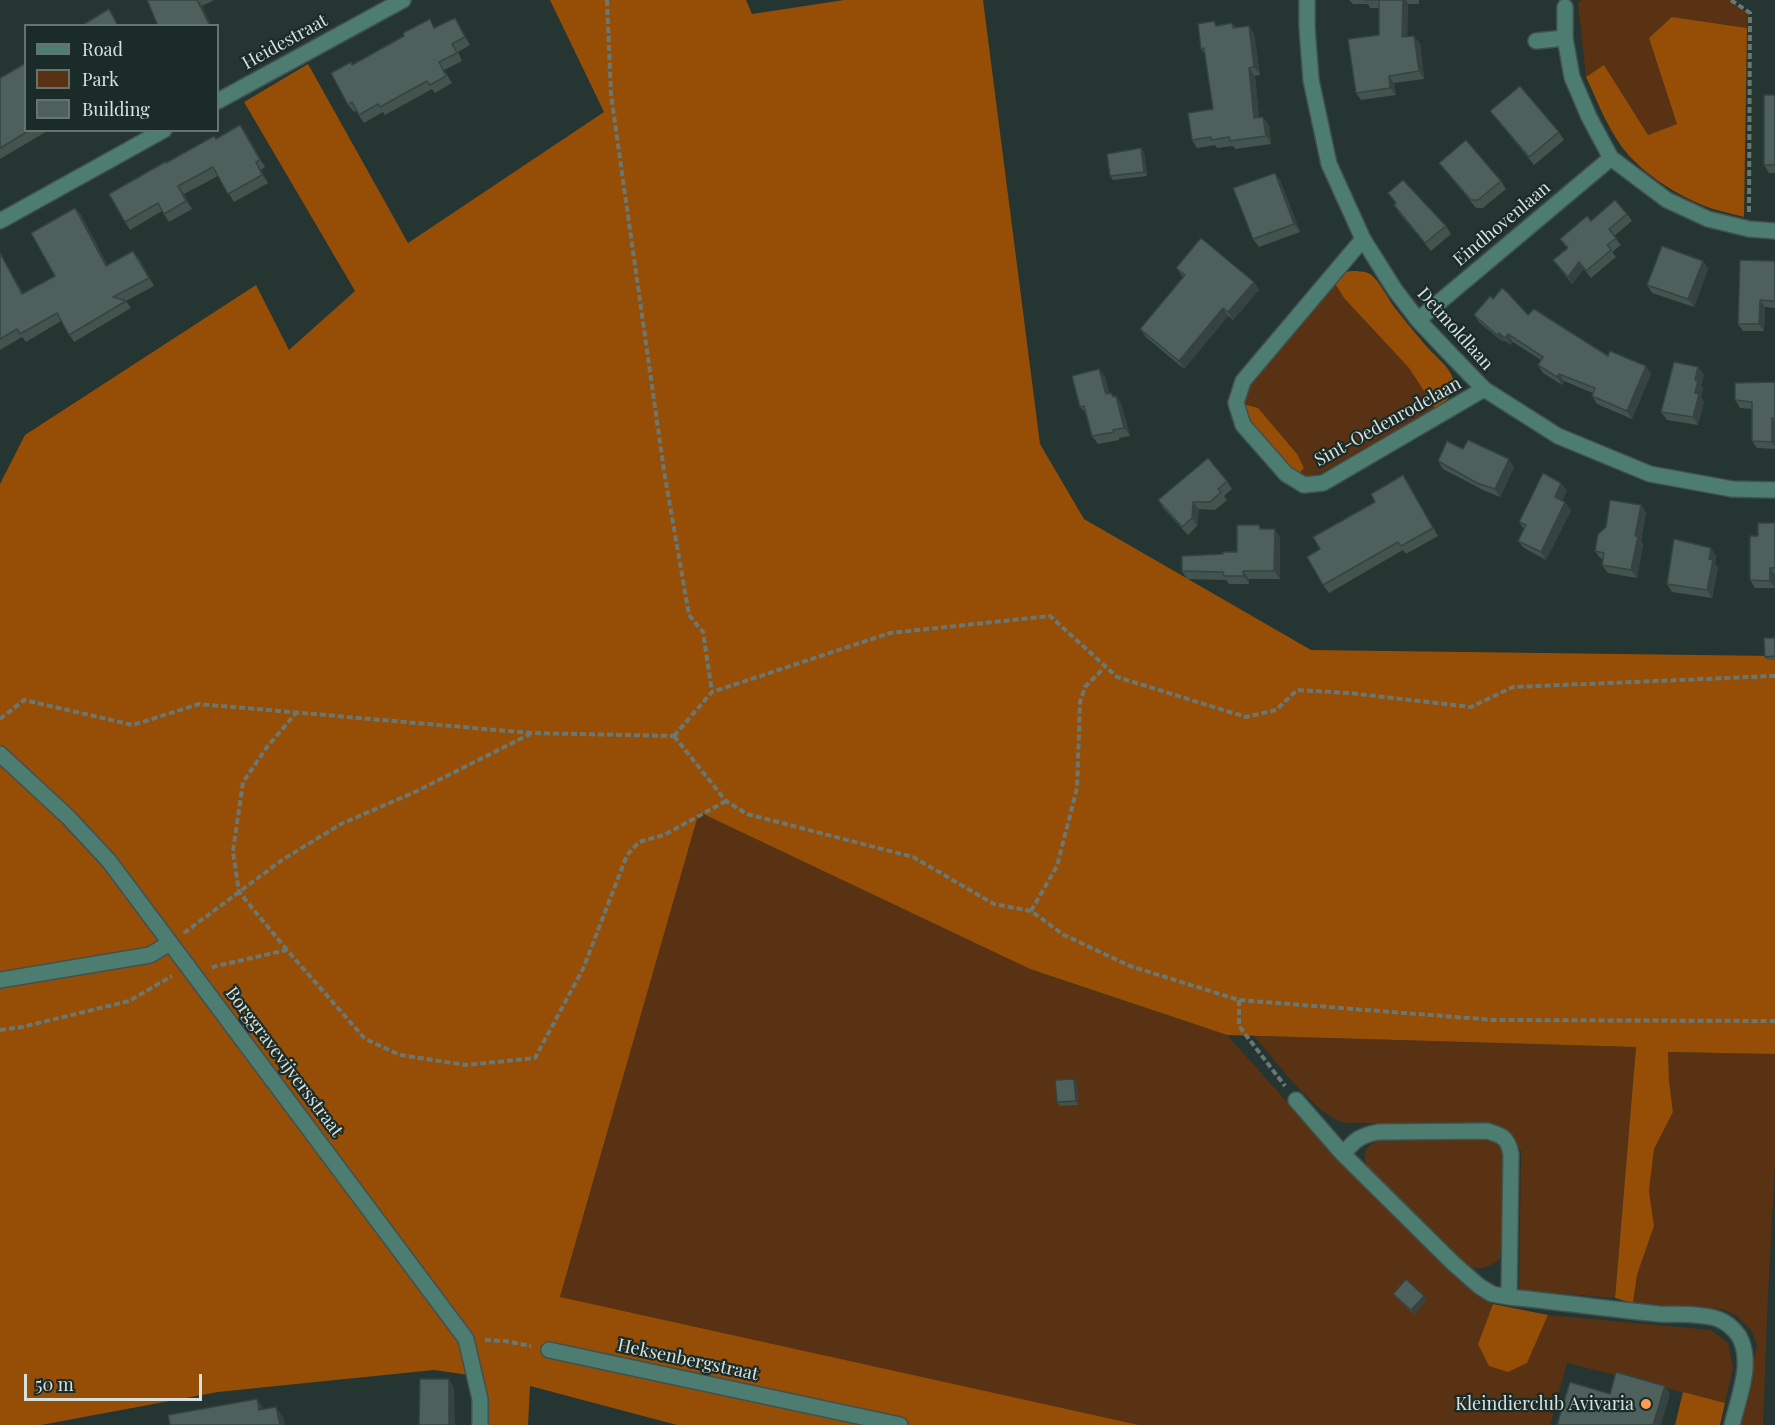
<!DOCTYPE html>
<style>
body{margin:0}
#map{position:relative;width:1775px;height:1425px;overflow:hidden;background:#253531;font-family:"Playfair Display",serif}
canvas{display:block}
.legend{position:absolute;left:24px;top:24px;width:195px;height:108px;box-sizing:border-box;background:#1b2b27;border:2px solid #667470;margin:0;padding:8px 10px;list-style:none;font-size:18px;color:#d7e1de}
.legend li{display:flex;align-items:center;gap:12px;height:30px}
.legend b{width:30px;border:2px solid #667470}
.scale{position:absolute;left:24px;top:1374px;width:178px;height:27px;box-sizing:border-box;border:3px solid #d7e1de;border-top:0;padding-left:8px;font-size:18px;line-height:21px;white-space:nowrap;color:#d7e1de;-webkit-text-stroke:4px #1b2b27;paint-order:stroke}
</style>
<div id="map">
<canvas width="1775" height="1425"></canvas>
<ul class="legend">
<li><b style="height:8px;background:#4d7c71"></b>Road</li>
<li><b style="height:16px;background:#593113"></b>Park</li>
<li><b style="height:16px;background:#4e605b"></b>Building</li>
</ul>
<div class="scale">50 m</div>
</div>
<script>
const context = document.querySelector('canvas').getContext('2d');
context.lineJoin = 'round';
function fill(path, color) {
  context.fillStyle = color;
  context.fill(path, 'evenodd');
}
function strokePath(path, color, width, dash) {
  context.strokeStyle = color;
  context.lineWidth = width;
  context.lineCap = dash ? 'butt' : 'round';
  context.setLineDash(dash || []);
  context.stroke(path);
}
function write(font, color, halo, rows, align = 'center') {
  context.font = font + ' "Playfair Display",serif';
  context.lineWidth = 4.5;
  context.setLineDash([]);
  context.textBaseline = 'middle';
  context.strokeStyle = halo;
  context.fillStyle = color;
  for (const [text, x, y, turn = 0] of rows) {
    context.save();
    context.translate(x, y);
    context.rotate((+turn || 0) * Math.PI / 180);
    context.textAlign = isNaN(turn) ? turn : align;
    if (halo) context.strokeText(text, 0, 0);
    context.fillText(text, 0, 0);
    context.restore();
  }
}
fill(new Path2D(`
 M1581,0H1730L1748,13L1747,28L1672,17L1677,124L1648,135L1604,65L1586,77L1578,3Z
 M1334,282L1344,298L1409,368L1435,408L1321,473L1306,476L1298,474L1243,404L1246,387Z
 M699,812L1030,969L1227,1035L1317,1135L1408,1230L1457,1277L1493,1304L1478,1344L1527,1363L1548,1315L1711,1330L1728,1343L1733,1367L1725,1403L1567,1363L1550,1425H1139L560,1298Z
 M1254,1036L1636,1047L1615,1298L1519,1290L1521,1151L1507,1130L1492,1123H1345C1314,1114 1276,1061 1254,1036Z
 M1668,1052L1775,1054V1164L1768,1295L1763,1425H1739L1757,1346L1752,1331L1737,1316L1722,1309L1633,1303L1637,1275L1654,1226L1649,1191L1654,1149L1673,1112L1669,1081Z
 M1479,1135L1499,1141L1507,1154L1500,1259C1490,1267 1478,1272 1466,1265L1368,1171C1362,1150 1364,1148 1383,1137Z`), '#593113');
fill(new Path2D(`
 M550,0H746L752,14L844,0H983L1040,444L1084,519L1311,650L1775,656V1054L1668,1052L1669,1081L1673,1112L1654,1149L1649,1191L1654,1226L1637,1275L1633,1303L1615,1298L1636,1047L1227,1035L1030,969L699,812L560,1297L1139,1425H677L530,1386L528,1425H483V1377L434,1370L218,1392L41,1425H0V484L25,435L256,285L289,350L355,291L244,102L308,64L408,243L604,112Z
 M1672,17L1747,28L1744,217C1734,214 1723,212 1713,209C1681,198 1642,174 1622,147C1606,125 1597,100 1586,77L1604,65L1648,135L1677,124L1649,38Z
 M1352,271C1358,271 1365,271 1370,274C1379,280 1388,299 1395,308C1405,321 1416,334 1427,347C1435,356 1450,367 1453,379C1456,392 1446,404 1435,408L1409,368L1344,298L1334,282L1344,272Z
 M1243,404L1258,408L1297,454L1304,468L1298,474L1292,469L1248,419Z
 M1493,1304L1548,1315L1527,1363L1508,1372L1489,1366L1478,1344Z
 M1683,1392L1725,1403L1720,1425H1675Z`), '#964d06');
const minor = new Path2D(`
 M1307,0V27L1311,80L1329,164L1363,239L1395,290L1418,320L1453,357L1484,389L1558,436L1650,474L1732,489L1775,490
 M1565,7V38L1572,77L1589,117L1611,158L1667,200L1708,219L1749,229L1775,231
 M1536,41L1565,38
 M218,101L403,0
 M0,221L164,130
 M1363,239L1243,381L1236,403L1243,425L1286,474L1304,485L1323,483L1484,389
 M1418,320L1611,158
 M0,754L68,817L109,861L466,1339L480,1399V1425
 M0,980L150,955L170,943
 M1296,1100L1343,1154L1453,1263L1479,1286L1492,1294L1509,1297
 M1343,1154C1355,1140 1359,1136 1378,1132L1487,1131C1502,1135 1508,1138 1511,1154L1509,1297C1559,1302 1609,1309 1659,1314C1678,1315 1700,1313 1718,1319C1726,1322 1734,1329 1739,1336C1754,1363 1738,1398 1732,1425
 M549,1350L900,1425`);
strokePath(minor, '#41514d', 18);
strokePath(new Path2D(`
 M607,0L611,95L664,471L689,615L703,632L712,692
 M1731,0L1750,13L1749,212
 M0,719L24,700L133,725L199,704L531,733L674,736
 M674,736L726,801L747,814L913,857L994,904L1031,911L1064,935L1130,966L1239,1000L1494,1020L1775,1021
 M674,736L712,692L890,633L1050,616L1117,677L1246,717L1276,710L1297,690L1349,693L1471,707L1513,687L1775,676
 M1031,911L1057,866L1077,788L1080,702L1085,687L1105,667
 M184,933L282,860L341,824L415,792L530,734
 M287,950L239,892L233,851L243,782L267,747L296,713
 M212,968L216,966L287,950L365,1039L400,1055L466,1065L535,1058L583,969L627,855L639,842L664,835L726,801
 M1239,1000V1026L1285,1086
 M0,1030L22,1027L129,1001L172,976
 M485,1340L505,1341L531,1346`), '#6a7874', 4, [6, 3]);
strokePath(minor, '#4d7c71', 15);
fill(new Path2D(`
 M147,0H214L202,6L211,26H158Z
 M1349,0H1419V4H1408L1407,36L1420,43L1424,79L1394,83L1396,95L1361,100L1356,93L1379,35V8H1370L1368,4H1353Z
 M455,18L470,45L458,52L462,61L444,70L452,83L435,93L432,89L385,115L383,112L364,123L356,111L354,112L348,105L353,65L435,28Z
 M1232,23L1236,28L1249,26L1254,34L1260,75L1255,76L1259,118L1269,125L1271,144L1235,149L1233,146L1217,148L1215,145L1197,148L1192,140L1213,109L1205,54L1201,49L1218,25Z
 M0,78L26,130H49L0,159Z
 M1775,95V173H1769L1764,165Z
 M1490,111L1559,132L1564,140L1534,165Z
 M240,125L246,133L265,167L261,170L268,183L234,202L218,176L184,194L192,209L169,222L162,211L130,230L125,222L166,163L216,139Z
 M1141,148L1144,152L1147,176L1113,180L1110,176Z
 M1439,163L1501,181L1506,189L1483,208H1476Z
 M1280,180L1300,232L1259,247L1253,239Z
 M1388,193L1446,226L1451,234L1431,251L1399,213L1394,205L1396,204Z
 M75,208L81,215L107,265L139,258L154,286L126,301L131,308L74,342L61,321L26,342L22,337L0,350V253L23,293L55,276Z
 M1627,214L1632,221L1614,236L1621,245L1612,252L1616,257L1591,278L1584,269L1572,284L1553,260L1567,248L1560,239L1591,221Z
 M1703,261L1708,269L1694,307L1652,293L1647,285Z
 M1774,261L1775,262V308L1765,307L1764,331H1743L1738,324Z
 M1176,268L1254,282L1259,290L1233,320L1228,316L1184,369L1146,337L1140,329L1183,277Z
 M1493,299L1528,315L1608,356L1651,374L1632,419L1597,404L1592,396L1593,393L1564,381L1562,385L1543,373L1538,365L1541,360L1513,342L1510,345L1504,340L1503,342L1479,322L1474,315Z
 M1698,367L1704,375L1701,385L1703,388L1701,397L1704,402L1698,425L1667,420L1661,412Z
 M1099,369L1105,377L1109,393L1114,396H1116L1121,404L1130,436L1119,438V440L1098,444L1092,436L1087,414L1080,407Z
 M1775,382V449L1757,448L1752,441V409L1740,408L1735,400Z
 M1463,449L1514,467L1500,497L1483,490L1443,469L1438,461Z
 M1227,481L1232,489L1224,496L1227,500L1215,510L1199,509L1197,526L1188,535L1163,508L1158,500Z
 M1408,483L1438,536L1406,554L1403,550L1329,593L1323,585L1320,549Z
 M1567,490L1562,501L1571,510L1546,560L1524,548L1518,541L1524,529L1519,522Z
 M1641,505L1646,513L1641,541L1643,544L1637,578L1608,573L1602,565L1603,559L1600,558L1595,551Z
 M1775,523V588H1755L1750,580L1758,536Z
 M1262,529L1280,537V579H1249V584H1229L1226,580L1187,579L1182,571L1223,554L1237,552Z
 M1711,548L1716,556L1715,563L1718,568L1712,598L1672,592L1667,584Z
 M1775,638V660H1767L1765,657Z
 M1074,1079L1077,1083L1078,1105L1060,1106L1057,1102Z
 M1393,1294L1424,1296L1427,1299L1414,1314L1396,1298Z`), '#43534e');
fill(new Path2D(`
 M197,0L202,6L211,26H210Z
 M1403,0H1406L1408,4L1407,45L1402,37Z
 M455,18L460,25L470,45L465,37Z
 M1249,26L1254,34L1260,75L1254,67Z
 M1414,36L1420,43L1424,79L1419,71Z
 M1249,68L1255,76L1260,126L1254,118Z
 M1389,76L1394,83L1396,95L1390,88Z
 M1263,117L1269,125L1271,144L1266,136Z
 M240,125L246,133L265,167L260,160Z
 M1141,148L1144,152L1147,176L1144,172Z
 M256,162L261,170L268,183L262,175Z
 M1275,173L1280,180L1300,232L1294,224Z
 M178,186L184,194L192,209L186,201Z
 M75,208L81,215L112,273L106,266Z
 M133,251L139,258L154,286L149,278Z
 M0,253L4,259L27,301L22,294Z
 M1703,261L1708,269L1694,307L1688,299Z
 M1579,262L1584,269L1572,284L1568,277Z
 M1254,282L1259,290L1233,320L1228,312Z
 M1760,300L1765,307L1764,331L1759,324Z
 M1223,308L1228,316L1184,369L1179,361Z
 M1499,333L1504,340L1503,342L1497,335Z
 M1508,334L1513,342L1510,345L1505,338Z
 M1646,366L1651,374L1632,419L1627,411Z
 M1698,367L1704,375L1701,385L1703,388L1701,397L1704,402L1698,425L1693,417L1695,380Z
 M1099,369L1105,377L1112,402L1106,394Z
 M1559,374L1564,381L1562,385L1557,377Z
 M1116,396L1121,404L1130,436L1124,428Z
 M1772,418L1775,422V447L1772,442Z
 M1509,459L1514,467L1500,497L1495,489Z
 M1403,475L1408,483L1438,536L1433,528Z
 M1561,483L1567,490L1560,505L1555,497Z
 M1193,502L1199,509L1197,526L1192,518Z
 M1565,502L1571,510L1546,560L1541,552Z
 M1641,505L1646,513L1641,541L1643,544L1637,578L1631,570L1635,536Z
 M1275,529L1280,537V579L1274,571Z
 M1711,548L1716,556L1715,563L1718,568L1712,598L1707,590Z
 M1770,568L1775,575V588L1770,581Z
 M1243,571L1249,579V584L1244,576Z
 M1074,1079L1077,1083L1078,1105L1076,1101Z
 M1424,1296L1427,1299L1414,1314L1411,1310Z
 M449,1379L454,1387L455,1425H449Z
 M1665,1386L1670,1394L1661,1425H1653Z
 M257,1399L265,1411L259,1410Z
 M276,1407L284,1419L285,1425H280Z`), '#374340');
const building = new Path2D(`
 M147,0H197L210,26H158Z
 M1365,0H1403L1402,37L1414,36L1419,71L1389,76L1390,88L1356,93L1348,39L1379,35V0Z
 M109,9L118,26H81Z
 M455,18L465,37L452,44L457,53L439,62L446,76L430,85L427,81L380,107L378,104L359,115L352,102L348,105L331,73L351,62L352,65L404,36L403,33L430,19L434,28Z
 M1214,21L1216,26L1232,23L1233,28L1249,26L1254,67L1249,68L1254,118L1263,117L1266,136L1230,141L1229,137L1211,140V137L1192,140L1188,113L1213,109L1204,48L1201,49L1198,24Z
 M26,63V130H30L0,148V78Z
 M1520,86L1559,132L1529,157L1490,111Z
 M1764,95H1775V165H1764Z
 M240,125L260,160L256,162L262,175L228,194L213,167L178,186L186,201L164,214L158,203L125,222L109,194L165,162L166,163L214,136L216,139Z
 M1466,140L1501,181L1478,200H1471L1439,163Z
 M1141,148L1144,172L1110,176L1107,154Z
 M1275,173L1294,224L1253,239L1233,188Z
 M1403,180L1446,226L1425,243L1394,205L1396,203L1388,193Z
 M1615,200L1627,214L1609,229L1616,238L1607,245L1611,250L1586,271L1579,262L1568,277L1553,260L1568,248L1560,239L1587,216L1591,221Z
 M75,208L106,266L133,251L149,278L113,297L126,301L69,335L57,313L20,334L17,329L0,339V253L22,294L55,276L31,233Z
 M1201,238L1254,282L1228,312L1223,308L1179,361L1140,329L1185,275L1176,268Z
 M1662,246L1703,261L1688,299L1647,285Z
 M1740,260L1774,261V262H1775V301L1760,300L1759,324H1738Z
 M1502,288L1507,292L1528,315L1534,309L1608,356L1610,351L1646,366L1627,411L1592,396L1595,388L1559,374L1557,377L1538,365L1543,357L1508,334L1505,338L1499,333L1497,335L1474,315L1490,296L1493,299Z
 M1674,362L1698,367L1695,380H1698L1695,393L1699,394L1693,417L1661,412Z
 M1099,369L1106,394L1111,393L1113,397L1116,396L1124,428L1113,430L1114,432L1092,436L1084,406L1080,407L1072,376Z
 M1775,382V419L1772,418V442L1752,441V402L1735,400V383Z
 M1468,440L1509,459L1495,489L1477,483L1438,461L1447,441L1463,449Z
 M1208,458L1227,481L1218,489L1221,492L1210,502H1193L1192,518L1182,527L1158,500Z
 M1543,473L1561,483L1555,497L1565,502L1541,552L1518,541L1526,525L1519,522Z
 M1403,475L1433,528L1401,546L1398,542L1323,585L1307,557L1320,549L1313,537L1375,502L1371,494Z
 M1610,500L1641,505L1635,536H1638L1631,570L1602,565L1604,553L1595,551L1598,534L1606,527Z
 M1758,523H1775V568H1770V581L1750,580V536H1758Z
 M1237,525H1259L1260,529H1275L1274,571H1243L1244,576H1224L1223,572L1182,571V556L1223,554V552H1237Z
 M1674,539L1711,548L1709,559L1713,560L1707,590L1667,584Z
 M1764,638H1775V656L1765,657Z
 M1074,1079L1076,1101L1057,1102L1055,1080Z
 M1406,1279L1424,1296L1411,1310L1393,1294Z
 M1616,1372L1665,1386L1653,1425H1557L1570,1382L1610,1394Z
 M420,1379H449V1425H419Z
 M257,1399L259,1410L276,1407L280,1425H170L168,1415Z`);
fill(building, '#4e605b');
strokePath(building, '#374340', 1.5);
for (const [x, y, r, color] of [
 [1646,1404,6,"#fd9d55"]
]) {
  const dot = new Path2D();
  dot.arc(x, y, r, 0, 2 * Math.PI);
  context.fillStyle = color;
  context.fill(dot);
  strokePath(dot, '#1b2b27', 2);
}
write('18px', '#d7e1de', '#1b2b27', [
 ["Heidestraat",285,42,-29],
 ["Eindhovenlaan",1502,224,-40],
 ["Detmoldlaan",1455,329,48],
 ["Sint-Oedenrodelaan",1388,422,-29],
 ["Borggravevijversstraat",284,1062,53],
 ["Heksenbergstraat",688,1360,12]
]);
write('18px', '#d7e1de', '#1b2b27', [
 ["Kleindierclub Avivaria",1634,1404]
], 'right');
</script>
